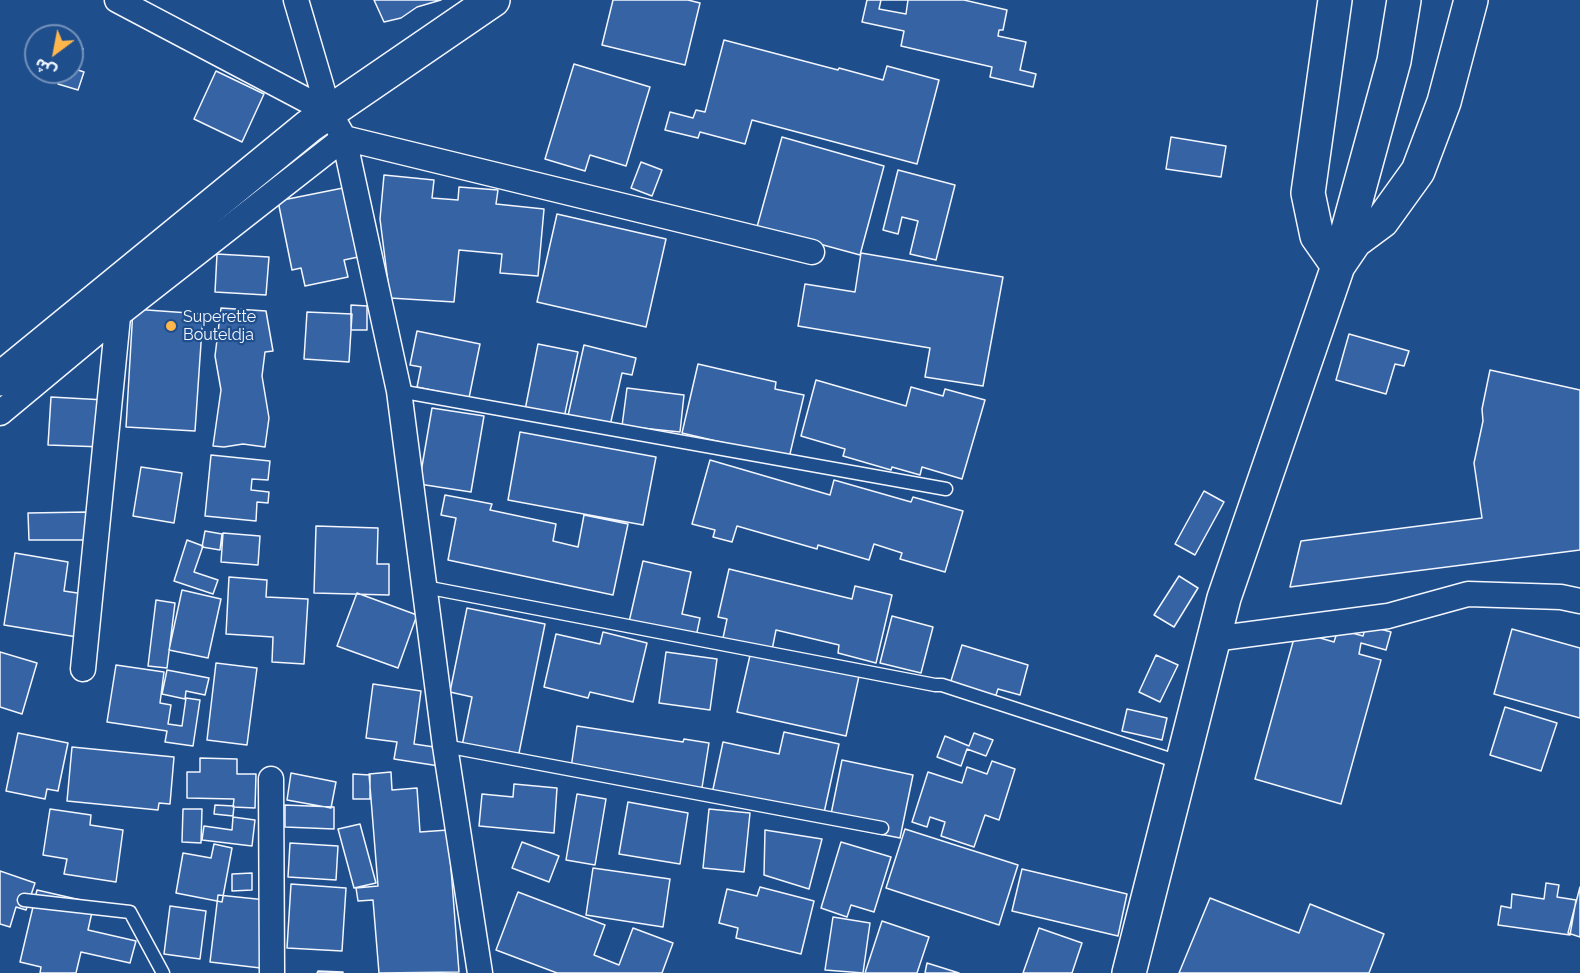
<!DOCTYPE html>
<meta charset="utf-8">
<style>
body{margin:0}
#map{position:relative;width:1580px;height:973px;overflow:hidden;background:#1f4e8c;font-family:Raleway,"Noto Sans Arabic",sans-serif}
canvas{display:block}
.north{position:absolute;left:24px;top:24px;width:60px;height:60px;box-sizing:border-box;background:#1f4e8c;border:2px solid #7391ba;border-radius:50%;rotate:212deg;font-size:16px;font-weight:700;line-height:24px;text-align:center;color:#f2f6ff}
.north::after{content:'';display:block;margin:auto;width:21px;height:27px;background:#ffb74d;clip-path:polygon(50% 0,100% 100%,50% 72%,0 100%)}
</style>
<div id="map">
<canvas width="1580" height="973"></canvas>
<div class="north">ش</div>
</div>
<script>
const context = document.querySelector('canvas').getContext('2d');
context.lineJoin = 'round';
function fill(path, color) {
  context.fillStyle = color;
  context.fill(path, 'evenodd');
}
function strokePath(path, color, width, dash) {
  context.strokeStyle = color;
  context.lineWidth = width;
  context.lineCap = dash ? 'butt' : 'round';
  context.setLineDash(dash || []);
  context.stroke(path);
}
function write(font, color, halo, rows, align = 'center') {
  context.font = font + ' Raleway,sans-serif';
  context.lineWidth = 4.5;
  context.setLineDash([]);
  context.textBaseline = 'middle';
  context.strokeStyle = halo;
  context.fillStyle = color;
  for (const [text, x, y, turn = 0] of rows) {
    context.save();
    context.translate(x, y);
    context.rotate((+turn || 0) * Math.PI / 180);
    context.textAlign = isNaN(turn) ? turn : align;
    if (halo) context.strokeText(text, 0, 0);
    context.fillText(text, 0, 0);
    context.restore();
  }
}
const building = new Path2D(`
 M374,0H441L417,7L401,18L384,22Z
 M613,0H688L700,3L685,65L602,45Z
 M867,0H964L1007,10L1003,30H999L998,36L1026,42L1020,70L1036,74L1033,87L990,77L992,67L901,46L904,31L862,22Z
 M881,0H908L906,14L879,9Z
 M724,40L838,70L839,68L883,80L887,66L939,80L917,164L752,120L745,144L700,132L698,138L665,130L670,112L693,118L696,110L705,112Z
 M72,43L83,49L75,63L72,61Z
 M574,64L650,87L626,166L590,155L585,171L545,159Z
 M72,68L84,72L78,90L58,84L62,72H72Z
 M216,71L264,94L242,142L194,119Z
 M782,137L884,166L860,255L757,227Z
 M1171,137L1226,146L1221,177L1166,169Z
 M641,162L662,170L652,196L631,188Z
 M898,170L955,185L936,260L910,254L918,221L902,217L898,234L883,230Z
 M384,175L434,180L432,198L458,200L459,187L498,190L496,204L544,209L538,276L500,273L502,254L459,250L454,302L390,298L380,219Z
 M343,188L358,257L344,260L348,277L305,286L301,268L292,270L278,201Z
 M557,214L666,239L646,327L537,302Z
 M861,253L1003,277L983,386L925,377L930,348L798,326L805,284L855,292Z
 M217,254L269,257L266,295L215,292Z
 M351,305L367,306V330H351Z
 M221,308L266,311L273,351L265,352L262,376L269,418L265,447L243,444L224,447L213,446L221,390L215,356Z
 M133,309L203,314L195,431L126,427Z
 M307,312L352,314L349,362L304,359Z
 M417,331L480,344L469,398L417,387L421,367L410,365Z
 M1349,334L1409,351L1404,366L1395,364L1386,394L1336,380Z
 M538,344L578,352L564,418L525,410Z
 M584,345L636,358L632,375L622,373L609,430L567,420Z
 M698,364L776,382L775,389L804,395L789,458L682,433Z
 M1490,370L1580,390V550L1290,587L1301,541L1482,518L1474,463L1483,421L1482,409Z
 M816,380L906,406L911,387L943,396L945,389L985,400L962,479L922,467L920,475L892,467L891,470L843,456L845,449L801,436Z
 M627,388L684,395L680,432L622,426Z
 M51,397L105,400L103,447L48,445Z
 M432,408L484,416L471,492L419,484Z
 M520,432L656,457L643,525L508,500Z
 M211,455L270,461L268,480L252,479L251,490L269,492L268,503L257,502L256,521L205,516Z
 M710,460L830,495L834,480L911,502L913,497L963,511L945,572L900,559L902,553L874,544L869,560L818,545L817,549L737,526L732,542L713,537L715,530L692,524Z
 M141,467L182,473L174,523L133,516Z
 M1204,491L1224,502L1195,555L1175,544Z
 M445,495L492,504L490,510L556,524L553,541L578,547L584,515L628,524L613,595L448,560L456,518L441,515Z
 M87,512V540H29L28,513Z
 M316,526L378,528L377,564H389V595L314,593Z
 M205,531L222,534L220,550L202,547Z
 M223,533L260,536L258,565L221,562Z
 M187,540L203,546L194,572L218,580L213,594L174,581Z
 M15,553L68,562L64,591L84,594L77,637L4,625Z
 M643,561L691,572L682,614L700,618L696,637L629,622Z
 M729,569L852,599L855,586L892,595L876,663L838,653L839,645L776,630L772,650L723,638L727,619L718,617Z
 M1179,576L1198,588L1174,627L1154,615Z
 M229,577L267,580L266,597L308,599L304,664L272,662L273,637L226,634Z
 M182,590L221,599L208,658L169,650Z
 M357,593L417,615L398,668L337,646Z
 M156,600L175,603L167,668L148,666Z
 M467,608L545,624L518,758L462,746L472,697L450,692Z
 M892,616L933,627L921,673L880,663Z
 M1366,625L1391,632L1386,650L1361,643L1359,654L1381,660L1341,804L1255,779L1296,631L1334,642L1338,629L1363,636Z
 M1512,629L1580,648V718L1494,694Z
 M603,632L647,643L633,702L590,692L588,698L544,687L556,634L600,644Z
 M962,645L1028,665L1020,695L998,689L995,698L950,684Z
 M751,651L859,676L846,736L737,712Z
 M0,652L37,663L22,714L0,707Z
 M666,652L717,659L710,710L659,703Z
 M1156,655L1178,665L1160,702L1139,692Z
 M216,663L257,668L247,745L207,740Z
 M116,665L164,672L160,703L171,705L168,724L182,726L186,698L200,700L193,746L165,742L167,731L107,722Z
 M167,670L209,678L205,695L186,691L185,699L162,694Z
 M373,684L421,691L414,744L441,748L439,766L394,759L397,742L366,738Z
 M1505,707L1557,723L1541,771L1490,755Z
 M1127,709L1167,718L1162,740L1122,731Z
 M577,726L683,742L684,739L709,743L701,794L570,775Z
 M784,732L839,744L824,813L712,794L723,742L779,754Z
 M18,733L68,743L58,791L47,789L45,799L6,791Z
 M974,733L993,740L986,756L967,749L961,766L937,757L945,736L969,746Z
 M72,747L174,757L170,804L159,803L158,810L67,801Z
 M200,758L237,759V774H256L255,808L233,807L234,799L187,798V772H200Z
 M842,760L913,775L900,838L829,824Z
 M992,761L1015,769L999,820L985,815L974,847L941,836L945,822L930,817L927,827L912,822L928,772L962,783L967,767L987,774Z
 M391,772L392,790L417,788L420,832L448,830L459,972L379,973L373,900L358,901L356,888L378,886L369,774Z
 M291,773L336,782L331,808L287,800Z
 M353,774L370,775V799H353Z
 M514,784L557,788L554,833L479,826L482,794L513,797Z
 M577,794L606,799L595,865L566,860Z
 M628,802L688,813L680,864L619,854Z
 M215,805L234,806L233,816L214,814Z
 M285,805L334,807V829L285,827Z
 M50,809L91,815L90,825L123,830L116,882L64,874L67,859L43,855Z
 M183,809H202L201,843L182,842Z
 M709,809L750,813L744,872L703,868Z
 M233,817L255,820L252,846L202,840L204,826L232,830Z
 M360,824L376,883L354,888L338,829Z
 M905,829L1018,865L999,925L886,888Z
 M765,830L822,839L809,889L764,875Z
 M522,842L559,856L549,882L512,868Z
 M841,842L891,857L874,912L851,905L847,917L821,908Z
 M290,843L338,846L336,880L288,877Z
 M214,844L232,848L222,902L176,893L183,853L211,858Z
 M593,868L670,879L663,927L586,915Z
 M1022,869L1127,894L1118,936L1012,911Z
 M0,871L35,883L26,910L16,907L10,927L0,924Z
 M252,873V890L232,891V874Z
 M1546,883L1559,885L1557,897L1576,900L1570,935L1498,925L1501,906L1511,908L1512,894L1544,899Z
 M291,884L346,888L342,951L287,948Z
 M760,887L814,901L801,954L736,938L738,928L719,923L727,889L757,896Z
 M1580,887V937L1568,933Z
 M37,890L94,903L88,930L136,941L130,963L81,952L76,973H40L41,967L20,962Z
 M518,892L605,925L594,955L619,965L633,928L673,943L662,973H557L496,950Z
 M218,895L276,901L269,969L210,962Z
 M1210,898L1299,933L1310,904L1384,934L1369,973H1179Z
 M170,906L206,911L200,959L164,954Z
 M833,917L870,923L863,973L825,970Z
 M882,921L929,937L917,973H865Z
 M1039,928L1082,943L1072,973H1023Z
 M927,963L959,973H925Z
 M318,971L343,972V973H317Z`);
fill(building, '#3563a3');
strokePath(building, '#f2f6ff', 1.5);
const lane = new Path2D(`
 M399,391L946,489
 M425,587L935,685H942L1182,763
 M445,746L882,828
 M24,900L130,912L163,973`);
const street = new Path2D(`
 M117,0L329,112
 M296,0L329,112L344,138L399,391L445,746L480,973
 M0,413L119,314L344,138L812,252
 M1213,639L1388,616L1468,594L1561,597L1580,601
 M83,669L119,307
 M271,779L272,973`);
const secondary = new Path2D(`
 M1335,0L1308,193L1317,236L1338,266L1355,241L1382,221L1418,171L1444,102L1471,0
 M0,379L309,126L493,0
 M1129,973L1224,598L1338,266L1394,61L1404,0`);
strokePath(lane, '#f2f6ff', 15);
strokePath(street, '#f2f6ff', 27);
strokePath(secondary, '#f2f6ff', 36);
strokePath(lane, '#1f4e8c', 12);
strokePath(street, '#1f4e8c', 24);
strokePath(secondary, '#1f4e8c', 33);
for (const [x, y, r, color] of [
 [171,326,6,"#ffb74d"]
]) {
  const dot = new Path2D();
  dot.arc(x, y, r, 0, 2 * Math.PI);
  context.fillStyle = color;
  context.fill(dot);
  strokePath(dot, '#1f4e8c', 2);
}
write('16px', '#f2f6ff', '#1f4e8c', [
 ["Superette",183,317],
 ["Bouteldja",183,335]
], 'left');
</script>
